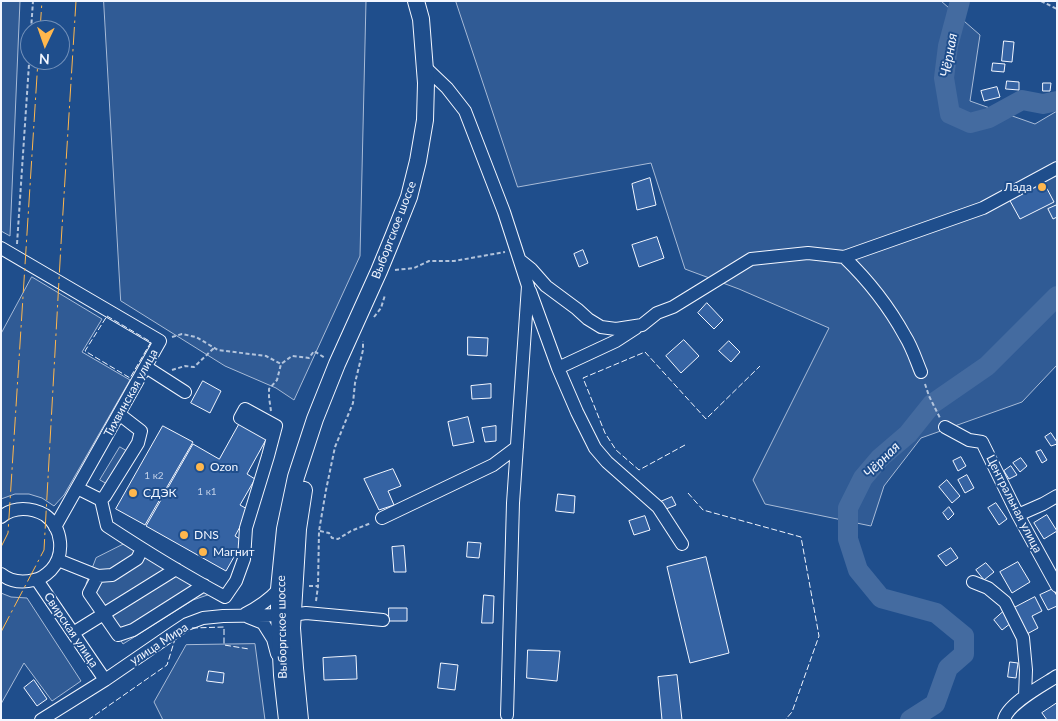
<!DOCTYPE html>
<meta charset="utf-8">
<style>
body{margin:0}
#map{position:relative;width:1058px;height:721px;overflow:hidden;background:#1f4e8c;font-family:Lato,sans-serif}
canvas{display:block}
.frame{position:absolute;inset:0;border:2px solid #f2f6ff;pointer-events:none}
.north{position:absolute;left:20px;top:20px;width:50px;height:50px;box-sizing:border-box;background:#1f4e8c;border:1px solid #7391ba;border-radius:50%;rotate:183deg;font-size:14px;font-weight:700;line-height:20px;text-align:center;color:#f2f6ff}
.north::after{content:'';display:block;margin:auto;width:18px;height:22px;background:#ffb74d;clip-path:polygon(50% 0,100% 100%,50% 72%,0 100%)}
</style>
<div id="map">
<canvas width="1058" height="721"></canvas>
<div class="frame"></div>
<div class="north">N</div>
</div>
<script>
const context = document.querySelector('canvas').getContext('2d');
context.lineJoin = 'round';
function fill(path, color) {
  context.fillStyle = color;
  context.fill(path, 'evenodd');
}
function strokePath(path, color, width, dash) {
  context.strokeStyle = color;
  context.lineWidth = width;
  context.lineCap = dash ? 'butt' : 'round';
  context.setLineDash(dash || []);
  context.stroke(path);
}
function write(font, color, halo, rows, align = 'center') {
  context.font = font + ' Lato,sans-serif';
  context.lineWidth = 4;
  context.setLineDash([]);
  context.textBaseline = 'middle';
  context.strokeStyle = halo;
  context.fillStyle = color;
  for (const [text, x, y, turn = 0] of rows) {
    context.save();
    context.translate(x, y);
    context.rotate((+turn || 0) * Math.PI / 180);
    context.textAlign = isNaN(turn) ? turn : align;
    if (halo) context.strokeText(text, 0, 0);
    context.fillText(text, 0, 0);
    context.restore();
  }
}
const built = new Path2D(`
 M1,1H20L10,236L1,231Z
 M104,1H366L360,256L294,400L276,388L225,366L121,301Z
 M456,1H941L980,35L970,101L1035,124L1057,111V365L1022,402L921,438L884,486L871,526L765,504L753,480L829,328L739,289L685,269L651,163L518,187Z
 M32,277L102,319L82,352L130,380L64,495L54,506L42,498L29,494H15L1,499V334Z
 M120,447L127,451L107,484L100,480Z
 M132,540L219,591L193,600L123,644L86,584L96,558Z
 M1,593L11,597L27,598L81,681L52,701L24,663L1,704Z
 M255,644L265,720H163L154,702L186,645Z`);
fill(built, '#305b95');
strokePath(built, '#a8bbd7', 1);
strokePath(new Path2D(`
 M960,1L948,46L944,78L950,114L970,123L989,118L1022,100L1043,104L1057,101
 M910,720L935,704L948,668L964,654V636L936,613L881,598L858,570L848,539V508L863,478L880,458L908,434L932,404L987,366L1057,296`), '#446ba0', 20);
const building = new Path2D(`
 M1004,41L1014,42L1012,62L1002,61Z
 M993,63L1005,64L1004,72L992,71Z
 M1007,81L1019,82V90L1006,89Z
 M1043,83H1051L1050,91H1043Z
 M997,87L1000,97L984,101L981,91Z
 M650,178L656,205L637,210L632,184Z
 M1043,181L1054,202L1020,219L1009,199Z
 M1057,205V217L1053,219L1048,209Z
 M657,237L664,258L639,267L632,245Z
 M583,250L588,263L579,267L574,254Z
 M707,303L723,320L714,329L698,313Z
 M468,337L488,338L487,356L468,355Z
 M684,340L699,356L681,373L666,356Z
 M729,341L740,352L731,362L719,351Z
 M203,381L221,391L210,413L191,403Z
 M491,384V398L472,399L471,386Z
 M468,417L474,442L453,446L448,422Z
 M241,421L268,436L247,474L255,479L240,505L249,510L235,536L243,541L226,571L146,526L193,444L219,459Z
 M163,426L193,442L145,525L116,509Z
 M496,426V441L485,442L482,428Z
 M1051,433L1057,442V444L1051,446L1045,437Z
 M1041,450L1047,460L1042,463L1036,452Z
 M961,457L966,466L958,471L953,461Z
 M1021,458L1027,466L1020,472L1013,463Z
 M1011,466L1017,475L1009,479L1004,471Z
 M393,469L401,486L388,491L394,505L379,510L364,479Z
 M967,475L974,488L965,493L958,480Z
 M947,480L960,496L952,503L939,487Z
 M558,494L575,496L574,513L556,511Z
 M672,497L676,505L661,511L658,503Z
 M996,503L1007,519L999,525L988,508Z
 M949,507L954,514L948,520L943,513Z
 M1047,515L1057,531L1044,539L1034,523Z
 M645,516L650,530L634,535L629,521Z
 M468,542L481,543L479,558L467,557Z
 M404,546L406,572H394L392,547Z
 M951,548L958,558L946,566L938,556Z
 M706,557L729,653L690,663L667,567Z
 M1018,562L1030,582L1012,593L1000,572Z
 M986,563L994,572L984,580L976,570Z
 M1053,589L1057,596V606L1048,610L1040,595Z
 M484,595L494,596L493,623H482Z
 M1035,597L1042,611L1032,616L1038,628L1027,634L1014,608Z
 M389,608H407V621H389Z
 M1003,612L1011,623L1002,630L994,620Z
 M528,650L560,651L557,681L527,678Z
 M356,656L357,679L324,680L323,658Z
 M1010,662L1018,663L1016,678L1008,677Z
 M441,663L458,665L455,690L438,688Z
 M209,671L224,673L223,683L207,681Z
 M677,675L682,720H662L658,677Z
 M34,680L47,699L37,706L24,688Z
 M1057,703V720H1047L1042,713Z`);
fill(building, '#3563a3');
strokePath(building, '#f2f6ff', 1);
const minor = new Path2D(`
 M425,67L447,88L465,111L504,212L528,286L513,503L507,715
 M1,248L160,341L55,527
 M844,257C870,282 888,305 905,336C912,347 916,360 921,372
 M521,261L531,269L546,286L577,309L588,319L601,327L616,329L642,325L657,313L673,307L751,259L808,253L844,257L983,208L1057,168
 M530,291L558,368L577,412L595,448L607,462L658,507L682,544
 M146,367L185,392
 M558,368L616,341L636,328
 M945,427L969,440L982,442L1018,515L1057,586
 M77,488L101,500L105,496L138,443L141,431L119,414
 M101,500L107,526C145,551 184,575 225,597L236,581L244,559L246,528L268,456L276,426L245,409L240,418L272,436
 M1018,515L1043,504L1057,496
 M1,517C7,512 16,509 23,509C31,509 38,511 45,515C63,528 65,555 51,570C46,575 41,579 34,580C22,583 11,582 1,574
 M382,518L493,465L517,447
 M58,560L98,576L112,575L137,559L142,549
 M98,576L89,593L118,635L133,630L204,585
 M37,580L105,680
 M973,582L988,588L1005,602L1023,638L1026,670L1025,696
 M245,614C259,607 269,600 279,589
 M248,617L263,623L273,639L277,654
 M73,633L176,569
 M41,720L105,680L175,632L187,624L203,618L223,616L292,615L306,613L383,620
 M1004,720C1007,704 1043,685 1057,676`);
const major = new Path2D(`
 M287,720L282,675L279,615V589L285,529L296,477L315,419L337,364L379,271L393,237L409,197L418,161L425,120L426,83L421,19L416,1
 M300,720L295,668L292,628L298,529L304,490`);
strokePath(minor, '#f2f6ff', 14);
strokePath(major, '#f2f6ff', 18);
strokePath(new Path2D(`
 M1041,1L1057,9
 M31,30L33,1
 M17,244L30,49
 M395,270L414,268L429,261H454L505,252
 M374,317L381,308L385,295
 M172,337L182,334L196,337L218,350L266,356L281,364L292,356L309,358L314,351L325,358
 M172,370L185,366L194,367L214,348
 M925,384L929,396L940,418
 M271,411L269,397V389L277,380L281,364
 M320,531L329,533L332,538L338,539L351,531L371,523
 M309,586H318L319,531L326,490L335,447L353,403L355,383L363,350V341
 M316,601L318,586`), '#b3c4dc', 2, [4, 2.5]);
strokePath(minor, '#1f4e8c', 12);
strokePath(major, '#1f4e8c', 16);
strokePath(new Path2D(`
 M107,316L151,342L130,378L85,351Z
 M685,445L639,470L616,450L605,433L583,378L645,352L706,419L760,366
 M688,493L703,510L801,537L819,636L792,712L785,720
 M192,628L224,627V645L249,649
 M88,720L167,665L175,639L178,637`), '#f2f6ff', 1, [6, 2.5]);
strokePath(new Path2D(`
 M40,30L42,1
 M1,547L8,533L38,60
 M1,632L44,550L61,244L76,1`), '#ffb74d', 1, [18, 4, 2.5, 4]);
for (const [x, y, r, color] of [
 [1042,187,5,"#ffb74d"],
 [200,467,5,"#ffb74d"],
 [133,493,5,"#ffb74d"],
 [184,535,5,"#ffb74d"],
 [203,552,5,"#ffb74d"]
]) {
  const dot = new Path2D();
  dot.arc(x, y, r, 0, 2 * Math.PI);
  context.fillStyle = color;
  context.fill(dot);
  strokePath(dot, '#1f4e8c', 2);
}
write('10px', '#c3d1e8', null, [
 ["1 к2",154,476],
 ["1 к1",207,492]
]);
write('12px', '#f2f6ff', '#1f4e8c', [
 ["Лада",1032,187,"right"],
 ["Ozon",210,467],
 ["СДЭК",143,493],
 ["DNS",194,535],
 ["Магнит",213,552]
], 'left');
write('12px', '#f2f6ff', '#1f4e8c', [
 ["Выборгское шоссе",394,230,-69],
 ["Тихвинская улица",131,393,-61],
 ["Центральная улица",1014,504,63],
 ["Выборгское шоссе",282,627,-91],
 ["Свирская улица",71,630,56],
 ["улица Мира",159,644,-33]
]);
write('italic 14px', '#f2f6ff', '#1f4e8c', [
 ["Чёрная",949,55,-80],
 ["Чёрная",882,460,-45]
]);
</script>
